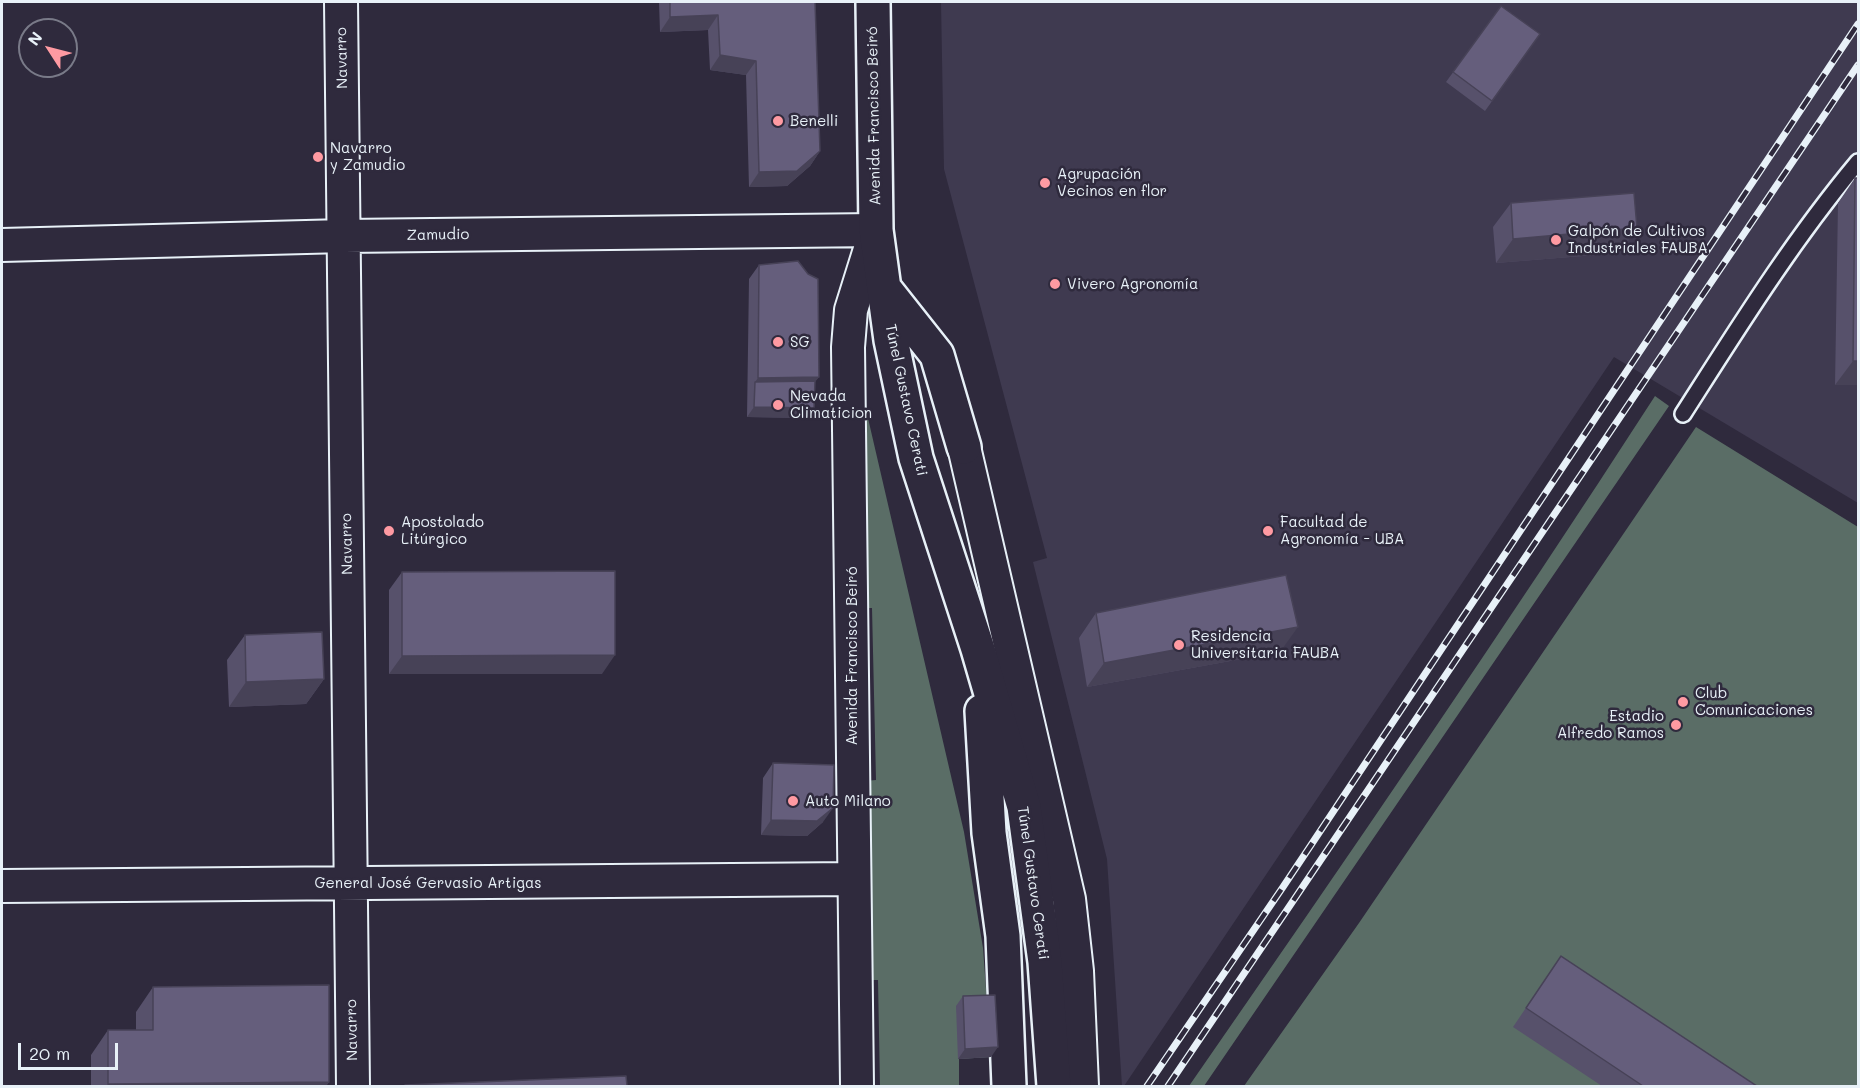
<!DOCTYPE html>
<meta charset="utf-8">
<style>
body{margin:0}
#map{position:relative;width:1860px;height:1088px;overflow:hidden;background:#2f2a3d;font-family:Mali,sans-serif}
canvas{display:block}
.frame{position:absolute;inset:0;border:3px solid #e8f1f8;pointer-events:none}
.north{position:absolute;left:18px;top:18px;width:60px;height:60px;box-sizing:border-box;background:#2f2a3d;border:2px solid #797a88;border-radius:50%;rotate:306deg;font-size:16px;font-weight:700;line-height:24px;text-align:center;color:#e8f1f8}
.north::after{content:'';display:block;margin:auto;width:21px;height:27px;background:#ff9aa2;clip-path:polygon(50% 0,100% 100%,50% 72%,0 100%)}
.scale{position:absolute;left:18px;top:1043px;width:100px;height:27px;box-sizing:border-box;border:3px solid #e8f1f8;border-top:0;padding-left:8px;font-size:18px;line-height:21px;white-space:nowrap;color:#e8f1f8;-webkit-text-stroke:4px #2f2a3d;paint-order:stroke}
</style>
<div id="map">
<canvas width="1860" height="1088"></canvas>
<div class="frame"></div>
<div class="north">N</div>
<div class="scale">20 m</div>
</div>
<script>
const context = document.querySelector('canvas').getContext('2d');
context.lineJoin = 'round';
function fill(path, color) {
  context.fillStyle = color;
  context.fill(path, 'evenodd');
}
function strokePath(path, color, width, dash) {
  context.strokeStyle = color;
  context.lineWidth = width;
  context.lineCap = dash ? 'butt' : 'round';
  context.setLineDash(dash || []);
  context.stroke(path);
}
function write(font, color, halo, rows, align = 'center') {
  context.font = font + ' Mali,sans-serif';
  context.lineWidth = 5;
  context.setLineDash([]);
  context.textBaseline = 'middle';
  context.strokeStyle = halo;
  context.fillStyle = color;
  for (const [text, x, y, turn = 0] of rows) {
    context.save();
    context.translate(x, y);
    context.rotate((+turn || 0) * Math.PI / 180);
    context.textAlign = isNaN(turn) ? turn : align;
    if (halo) context.strokeText(text, 0, 0);
    context.fillText(text, 0, 0);
    context.restore();
  }
}
fill(new Path2D(`
 M941,2H1858V503L1614,357L1124,1086H1122L1107,859L1033,562L1047,558L944,169Z`), '#3f3a50');
fill(new Path2D(`
 M1655,396L1669,406L1204,1086H1189C1347,858 1504,630 1655,396Z
 M864,401L964,832L983,948L991,1057L959,1059V1086H880L878,980H866L864,781L876,780L872,608H860Z
 M1696,427L1858,527V1086H1244L1359,923Z`), '#5a6d66');
const lane = new Path2D(`
 M1683,414C1738,328 1792,241 1858,162`);
const street = new Path2D(`
 M341,2L353,1086
 M2,245L344,236L876,230L851,310L848,347L857,1086
 M964,447L1069,899L1077,971L1082,1086
 M2,886L854,879`);
const secondary = new Path2D(`
 M873,2L876,230L891,340L916,458L978,649L1024,807L1045,962L1054,1086
 M884,288L937,355L964,447
 M982,711L989,833L1003,936L1009,1086`);
strokePath(lane, '#e8f1f8', 20);
strokePath(street, '#e8f1f8', 36);
strokePath(secondary, '#e8f1f8', 38);
strokePath(lane, '#2f2a3d', 15);
strokePath(street, '#2f2a3d', 32);
strokePath(secondary, '#2f2a3d', 33);
const rail = new Path2D(`
 M1147,1086L1283,887L1858,24
 M1168,1086L1858,65`);
strokePath(rail, '#e8f1f8', 7);
strokePath(rail, '#2f2a3d', 4.5, [14]);
fill(new Path2D(`
 M659,2H815L820,151L810,166L787,186L749,187L746,75L710,70L708,30L660,32Z
 M1501,6L1540,34L1485,111L1446,82Z
 M1855,178L1858,385H1835L1838,203Z
 M1511,203L1620,253L1496,263L1493,227Z
 M759,265L819,377L815,381L814,408L807,418L747,417L749,279Z
 M402,572L602,674H389V590Z
 M1096,613L1280,652L1087,687L1079,638Z
 M245,635L324,679L306,704L229,707L227,660Z
 M773,763L823,822L807,836L761,835L763,778Z
 M1561,956L1757,1086H1602L1513,1027Z
 M153,987L329,1082L326,1086H91V1055L108,1030H136V1012Z
 M963,996L991,1057L958,1059L956,1006Z`), '#57516b');
fill(new Path2D(`
 M718,15L708,30L660,32L670,17Z
 M720,55L756,61L746,75L710,70Z
 M820,151L810,166L787,186L749,187L759,172Z
 M1637,228L1620,253L1496,263L1513,239Z
 M1853,361H1858V385H1835Z
 M819,377L808,391L755,382L758,378Z
 M754,407L814,408L807,418L747,417Z
 M1298,627L1280,652L1087,687L1104,663Z
 M615,655L602,674H389L402,656Z
 M324,679L306,704L229,707L246,682Z
 M833,808L823,822L807,836L761,835L771,820Z
 M998,1047L991,1057L958,1059L965,1049Z
 M329,1082L326,1086H107L108,1084Z`), '#474257');
const building = new Path2D(`
 M670,2H815L820,151L797,171L759,172L756,61L720,55L718,15L670,17Z
 M1501,6L1540,34L1492,101L1453,72Z
 M1855,178H1858V361H1853Z
 M1634,193L1637,228L1513,239L1511,203Z
 M798,261L808,274L818,279L819,377L758,378L759,265Z
 M815,381L814,408L754,407L755,382Z
 M615,571V655L402,656V572Z
 M1286,575L1298,627L1104,663L1096,613Z
 M322,632L324,679L246,682L245,635Z
 M773,763L834,765L833,808L817,821L771,820Z
 M1561,956L1757,1086H1643L1526,1008Z
 M329,985V1082L108,1084V1030H153V987Z
 M995,995L998,1047L965,1049L963,996Z
 M626,1076L627,1086H405V1085Z`);
fill(building, '#655e7c');
strokePath(building, '#474257', 1.5);
for (const [x, y, r, color] of [
 [778,121,6,"#ff9aa2"],
 [318,157,6,"#ff9aa2"],
 [1045,183,6,"#ff9aa2"],
 [1556,240,6,"#ff9aa2"],
 [1055,284,6,"#ff9aa2"],
 [778,342,6,"#ff9aa2"],
 [778,405,6,"#ff9aa2"],
 [389,531,6,"#ff9aa2"],
 [1268,531,6,"#ff9aa2"],
 [1179,645,6,"#ff9aa2"],
 [1683,702,6,"#ff9aa2"],
 [1676,725,6,"#ff9aa2"],
 [793,801,6,"#ff9aa2"]
]) {
  const dot = new Path2D();
  dot.arc(x, y, r, 0, 2 * Math.PI);
  context.fillStyle = color;
  context.fill(dot);
  strokePath(dot, '#2f2a3d', 2);
}
write('15px', '#e8f1f8', '#2f2a3d', [
 ["Navarro",342,58,-91],
 ["Avenida Francisco Beiró",874,116,-91],
 ["Zamudio",438,235,-1],
 ["Túnel Gustavo Cerati",906,400,78],
 ["Navarro",347,544,-91],
 ["Avenida Francisco Beiró",852,656,-90],
 ["General José Gervasio Artigas",428,883],
 ["Túnel Gustavo Cerati",1033,883,82],
 ["Navarro",352,1030,-91]
]);
write('15px', '#e8f1f8', '#2f2a3d', [
 ["Benelli",790,121],
 ["Navarro",330,148],
 ["y Zamudio",330,165],
 ["Agrupación",1057,174],
 ["Vecinos en flor",1057,191],
 ["Galpón de Cultivos",1568,231],
 ["Industriales FAUBA",1568,248],
 ["Vivero Agronomía",1067,284],
 ["SG",790,342],
 ["Nevada",790,396],
 ["Climaticion",790,413],
 ["Apostolado",401,522],
 ["Litúrgico",401,539],
 ["Facultad de",1280,522],
 ["Agronomía - UBA",1280,539],
 ["Residencia",1191,636],
 ["Universitaria FAUBA",1191,653],
 ["Club",1695,693],
 ["Comunicaciones",1695,710],
 ["Estadio",1664,716,"right"],
 ["Alfredo Ramos",1664,733,"right"],
 ["Auto Milano",805,801]
], 'left');
</script>
